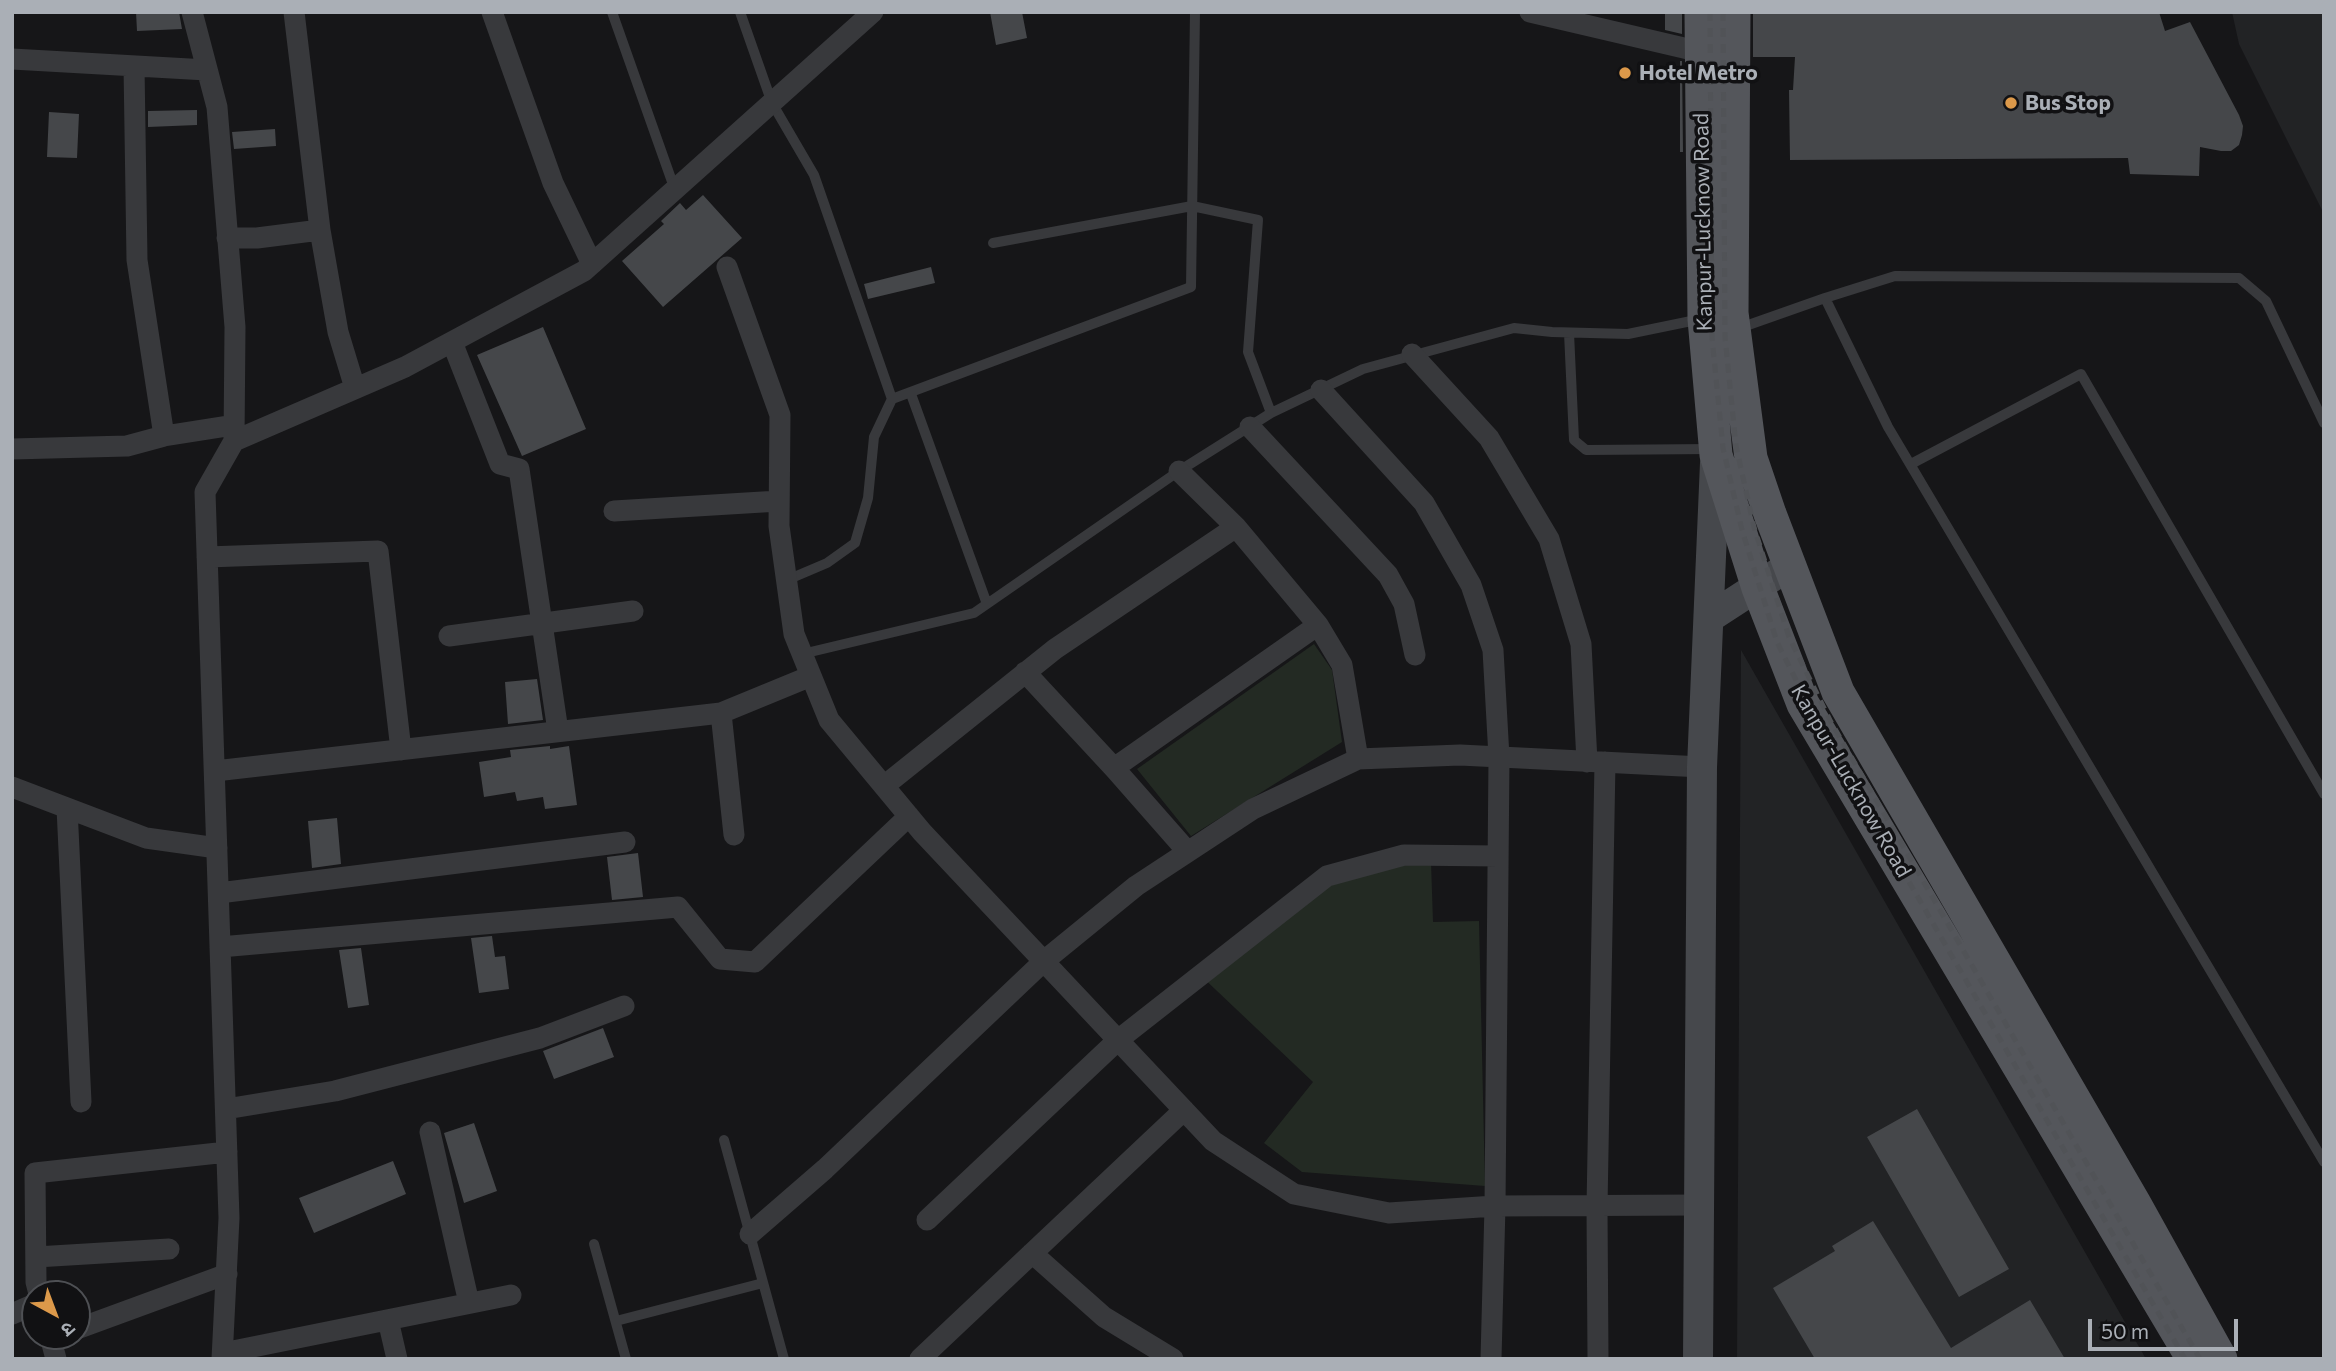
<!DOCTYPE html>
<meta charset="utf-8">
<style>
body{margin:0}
#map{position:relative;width:2336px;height:1371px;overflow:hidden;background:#161618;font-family:Commissioner,"Noto Sans Devanagari",sans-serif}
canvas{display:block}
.frame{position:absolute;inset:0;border:14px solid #aaafb6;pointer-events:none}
.north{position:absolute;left:21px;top:1280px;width:70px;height:70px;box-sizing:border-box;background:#111113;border:2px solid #4e5054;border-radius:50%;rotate:139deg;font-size:19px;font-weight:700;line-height:28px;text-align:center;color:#aaafb6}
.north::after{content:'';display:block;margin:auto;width:24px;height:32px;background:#dc994a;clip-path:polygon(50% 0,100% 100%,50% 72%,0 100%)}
.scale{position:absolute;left:2088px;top:1319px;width:150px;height:32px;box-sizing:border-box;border:4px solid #aaafb6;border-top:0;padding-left:9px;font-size:21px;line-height:24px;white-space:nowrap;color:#aaafb6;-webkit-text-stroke:5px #111113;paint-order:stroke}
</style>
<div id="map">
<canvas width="2336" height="1371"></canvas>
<div class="frame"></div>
<div class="north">उ</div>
<div class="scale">50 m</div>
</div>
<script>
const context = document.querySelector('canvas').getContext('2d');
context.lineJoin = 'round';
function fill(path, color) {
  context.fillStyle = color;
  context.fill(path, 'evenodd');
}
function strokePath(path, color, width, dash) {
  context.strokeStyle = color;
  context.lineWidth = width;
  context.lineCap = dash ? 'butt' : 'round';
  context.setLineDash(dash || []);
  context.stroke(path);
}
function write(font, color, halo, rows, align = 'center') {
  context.font = font + ' Commissioner,sans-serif';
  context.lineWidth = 7;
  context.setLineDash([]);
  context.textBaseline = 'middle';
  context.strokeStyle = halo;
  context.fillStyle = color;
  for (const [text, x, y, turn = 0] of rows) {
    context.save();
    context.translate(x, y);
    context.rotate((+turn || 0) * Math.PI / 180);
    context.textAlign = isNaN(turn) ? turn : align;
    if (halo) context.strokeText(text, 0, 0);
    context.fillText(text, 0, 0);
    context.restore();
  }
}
fill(new Path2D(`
 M2232,12H2324V214L2239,44Z
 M1741,650L2146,1359H1737Z`), '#222325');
fill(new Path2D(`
 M1314,644L1332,670L1342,742L1191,836L1137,769Z
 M1431,862L1433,922L1479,921L1485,1186L1302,1172L1264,1143L1313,1082L1197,972L1360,865Z`), '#232a23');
fill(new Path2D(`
 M136,12H179L182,29L137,31Z
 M990,12H1022L1027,38L996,45Z
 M1665,12H1682V34L1665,30Z
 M1753,12H2159L2165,31L2190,22L2239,115L2243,126L2242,135L2239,145L2231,151H2221L2200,147L2199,176L2130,174L2128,158L1790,160L1789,90H1793L1795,57H1753Z
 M1680,61H1682L1683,152H1680Z
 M197,110V125L148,127V111Z
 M49,112L79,114L77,158L47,157Z
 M275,129L276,146L234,149L232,132Z
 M703,195L742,238L663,307L622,261L664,224L661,221L680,203L686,210Z
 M931,267L935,283L868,299L864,284Z
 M543,327L586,429L522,456L477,355Z
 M537,679L543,720L508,724L505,682Z
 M550,746V749L569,746L577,805L545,809L543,797L517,801L515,792L484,797L479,762L511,757L510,750Z
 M337,818L341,864L312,868L308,821Z
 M638,853L643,897L612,900L607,857Z
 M492,936L495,957L505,956L509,989L479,993L471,938Z
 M361,948L369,1005L348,1008L339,950Z
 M603,1028L614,1057L554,1079L543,1051Z
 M1917,1109L2009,1269L1959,1297L1867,1137Z
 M474,1123L497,1191L464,1203L444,1133Z
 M393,1161L406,1194L314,1233L299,1198Z
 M1873,1221L1951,1348L2030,1300L2065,1359H1815L1773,1288L1835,1251L1832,1246Z`), '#45474a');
strokePath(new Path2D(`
 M612,12L675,190
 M740,12L772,103L814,175L892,399L874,437L868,498L855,543L827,563L787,580
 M993,243L1192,206L1258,220L1248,352L1271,413
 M1825,298L1888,427L2324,1162
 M1737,329L1825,298L1895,276L2239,278L2266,301L2324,423
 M1569,333L1574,440L1586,450L1712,449
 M911,394L987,604
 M892,399L1191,287L1195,12
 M1911,464L2081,374L2324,794
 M802,654L974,613L1179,471L1271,413L1363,369L1514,328L1552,332L1628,334L1701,319
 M724,1140L784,1359
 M594,1244L626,1359
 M616,1321L763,1283`), '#38393c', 10);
strokePath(new Path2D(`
 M192,12L217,107L235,327L234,441L205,492L229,1218L222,1359
 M294,12L320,230L338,332L355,388
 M492,12L553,183L592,264
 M1530,12L1701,52
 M12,59L207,70
 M134,66L137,260L164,436
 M227,238H257L320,230
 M727,267L780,415L779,526L794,634L829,720L922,832L1213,1141L1294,1194L1389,1213L1495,1206L1699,1205
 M452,342L500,464L519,469L558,731
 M1412,354L1489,438L1549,539L1581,644L1587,762
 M1321,390L1424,503L1471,585L1493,650L1499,757L1495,1206L1491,1359
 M1250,427L1388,575L1404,604L1415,655
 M234,441L405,367L584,271L873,12
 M12,449L127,446L164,436L234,425
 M1179,471L1236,527L1318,625L1342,665L1358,759
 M614,511L779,501
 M207,557L378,551L401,750
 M449,636L633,611
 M1025,672L1114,768L1187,851
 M721,713L734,835
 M1114,768L1318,625
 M215,771L721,713L811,676
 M884,786L1055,649L1236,527
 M12,787L146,838L217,848
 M67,808L81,1102
 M219,893L625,842
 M220,947L678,907L720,959L755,962L909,816
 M226,1109L335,1091L540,1038L624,1006
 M430,1132L469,1303
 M927,1220L1118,1040L1327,876L1404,855L1498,856
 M750,1234L825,1169L1044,961L1136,886L1253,809L1358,759L1460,755L1702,767
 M1032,1253L1104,1317L1173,1359
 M36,1257L169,1249
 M39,1294L36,1282L35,1173L227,1152
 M12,1314L35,1304
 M388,1320L397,1359
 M77,1329L227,1274
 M50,1336L56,1359
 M223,1353L511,1295
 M920,1359L1184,1110
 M1598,1359L1597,1207L1605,762`), '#38393c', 21);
strokePath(new Path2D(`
 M1709,618L1789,566
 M1698,1359L1702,767L1715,463`), '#46484c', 30);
strokePath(new Path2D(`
 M1701,12L1704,319L1716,455L1758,588L1803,704L2193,1359
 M1734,12L1732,313L1751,458L1770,514L1838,692L2135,1204L2221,1359`), '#54565b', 33);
strokePath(new Path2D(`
 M1710,12L1712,338L1723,448L1742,530L1777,642L1820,728L2185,1359
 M1723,12L1725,337L1736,446L1754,527L1789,637L1831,722L2200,1359`), '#515357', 5, [9, 7]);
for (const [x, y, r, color] of [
 [1625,73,7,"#dc994a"],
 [2011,103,7,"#dc994a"]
]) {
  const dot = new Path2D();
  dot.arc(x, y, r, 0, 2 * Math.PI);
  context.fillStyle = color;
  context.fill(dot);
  strokePath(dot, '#111113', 2.5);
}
write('bold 21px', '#aaafb6', '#111113', [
 ["Hotel Metro",1639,73],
 ["Bus Stop",2025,103]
], 'left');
write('21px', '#aaafb6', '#111113', [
 ["Kanpur-Lucknow Road",1703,222,-91],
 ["Kanpur-Lucknow Road",1851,781,60]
]);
</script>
